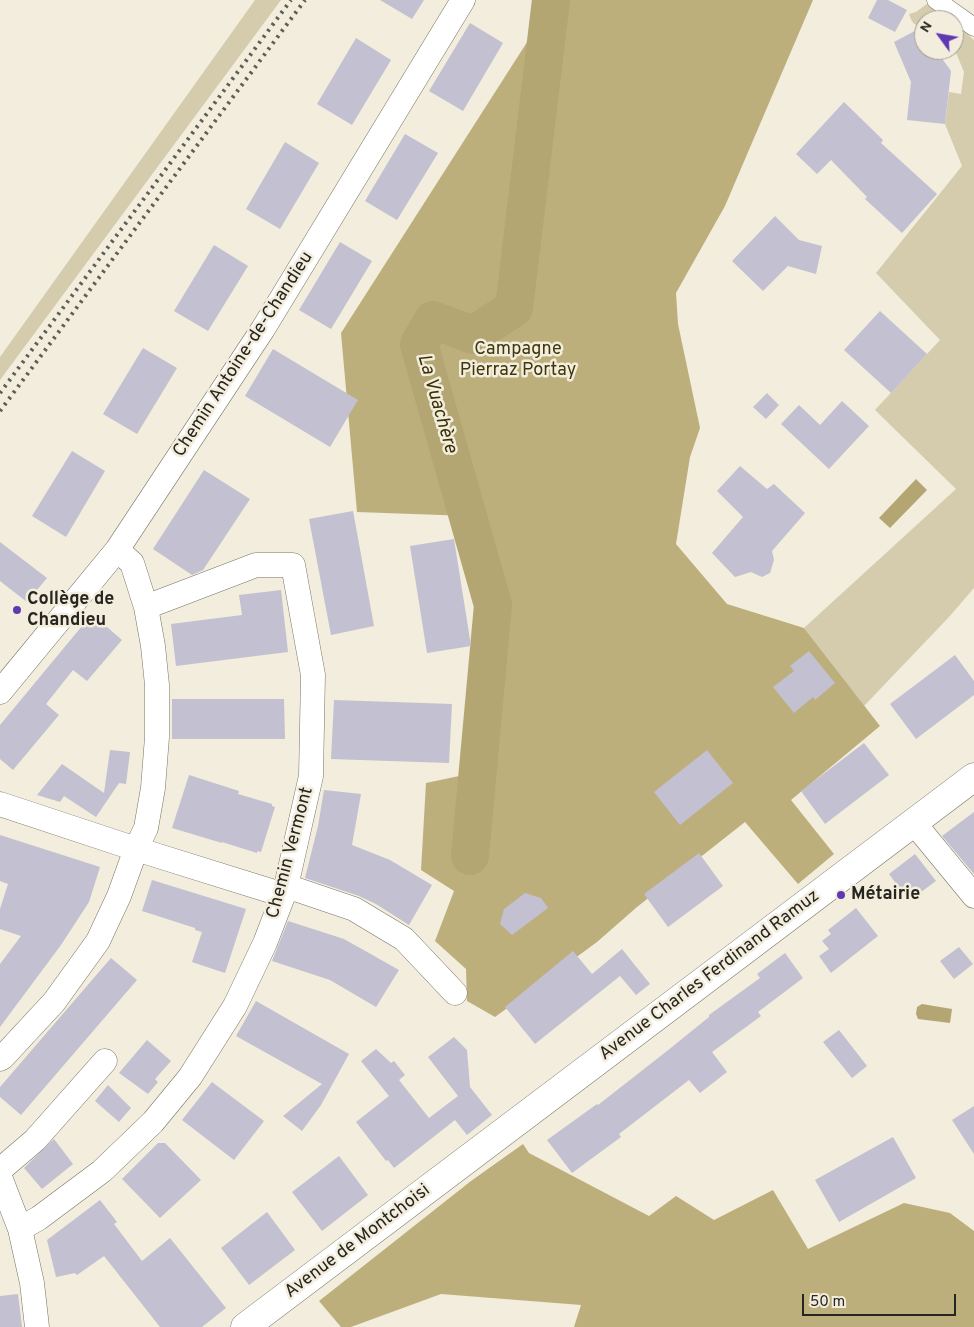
<!DOCTYPE html>
<meta charset="utf-8">
<style>
body{margin:0}
#map{position:relative;width:974px;height:1327px;overflow:hidden;background:#f2eddc;font-family:Overpass,sans-serif}
canvas{display:block}
.north{position:absolute;left:914px;top:10px;width:50px;height:50px;box-sizing:border-box;background:#f2eddc;border:1px solid #a19d90;border-radius:50%;rotate:302deg;font-size:14px;font-weight:700;line-height:20px;text-align:center;color:#27251f}
.north::after{content:'';display:block;margin:auto;width:18px;height:22px;background:#5f39b1;clip-path:polygon(50% 0,100% 100%,50% 72%,0 100%)}
.scale{position:absolute;left:802px;top:1294px;width:154px;height:22px;box-sizing:border-box;border:2px solid #27251f;border-top:0;padding-left:6px;font-size:15px;line-height:18px;white-space:nowrap;color:#27251f;-webkit-text-stroke:4px #f2eddc;paint-order:stroke}
</style>
<div id="map">
<canvas width="974" height="1327"></canvas>
<div class="north">N</div>
<div class="scale">50 m</div>
</div>
<script>
const context = document.querySelector('canvas').getContext('2d');
context.lineJoin = 'round';
function fill(path, color) {
  context.fillStyle = color;
  context.fill(path, 'evenodd');
}
function strokePath(path, color, width, dash) {
  context.strokeStyle = color;
  context.lineWidth = width;
  context.lineCap = dash ? 'butt' : 'round';
  context.setLineDash(dash || []);
  context.stroke(path);
}
function write(font, color, halo, rows, align = 'center') {
  context.font = font + ' Overpass,sans-serif';
  context.lineWidth = 5;
  context.setLineDash([]);
  context.textBaseline = 'middle';
  context.strokeStyle = halo;
  context.fillStyle = color;
  for (const [text, x, y, turn = 0] of rows) {
    context.save();
    context.translate(x, y);
    context.rotate((+turn || 0) * Math.PI / 180);
    context.textAlign = isNaN(turn) ? turn : align;
    if (halo) context.strokeText(text, 0, 0);
    context.fillText(text, 0, 0);
    context.restore();
  }
}
fill(new Path2D(`
 M255,0H281L0,380V357Z
 M931,1L952,20H924V26C914,26 912,23 909,14L916,12Z
 M954,22L974,40V588L949,617L864,706L804,628L956,489L875,410L940,340L876,273L962,166L945,124L949,92L961,94L964,72L954,48Z`), '#d4ccad');
fill(new Path2D(`
 M554,0H813L725,206L676,293L678,324L700,428L690,457L676,544L727,604L804,628L880,726L791,800L834,854L798,884L745,822L637,907L597,942L495,1017L467,1001L466,969L435,941L454,891L421,870L426,783L464,775L482,741L497,607L469,516L357,512L341,333Z
 M523,1144L529,1153L649,1216L676,1196L714,1220L773,1190L808,1249L904,1203L950,1213L974,1231V1327H574L581,1305L441,1294L351,1327H341L319,1301L471,1181Z`), '#bdaf7c');
fill(new Path2D(`
 M916,479L927,490L890,528L879,518Z
 M922,1004L952,1009L950,1023L918,1019L916,1014L917,1007Z`), '#b3a673');
strokePath(new Path2D(`
 M470,856L493,605L419,344L433,320L473,335L514,308L551,0`), '#b3a673', 38);
fill(new Path2D(`
 M380,0H424L412,19Z
 M877,0H888L907,10L895,32L868,18Z
 M470,23L503,43L463,111L429,91Z
 M924,26V50H936L951,71L945,124L907,120L911,82L894,42Z
 M356,38L391,60L352,125L317,104Z
 M844,102L883,140L881,143L937,194L902,233L865,199L867,197L831,160L817,174L796,154Z
 M405,134L438,153L397,220L365,201Z
 M285,142L319,163L280,229L246,209Z
 M775,216L799,240L822,246L816,274L788,266L763,291L732,261Z
 M340,242L372,261L331,329L299,310Z
 M214,245L248,266L208,331L174,311Z
 M880,311L927,354L891,393L844,350Z
 M143,348L177,368L137,434L103,414Z
 M273,349L358,400L330,447L245,396Z
 M767,393L779,405L766,419L753,407Z
 M842,401L869,426L829,469L781,424L799,405L820,425Z
 M72,451L105,471L66,537L32,516Z
 M740,466L767,489L774,484L805,513L772,551L774,560L770,573L762,577L751,572L735,577L712,553L743,517L717,491Z
 M204,470L250,499L203,570L192,575L153,549Z
 M353,511L374,626L331,635L309,519Z
 M454,539L471,646L427,653L410,546Z
 M0,542L47,578L27,602L0,581Z
 M281,590L288,652L176,666L171,624L242,615L239,595Z
 M92,614L122,640L87,681L73,670L46,704L59,715L13,770L0,759V725Z
 M809,651L835,683L815,700L813,697L794,713L773,687L794,671L790,666Z
 M955,655L974,681V695L916,739L890,704Z
 M172,699H284L285,739H172Z
 M334,700L452,704L449,763L331,759Z
 M864,743L889,775L825,824L801,791Z
 M110,750L130,752L126,784L119,783L96,817L64,796L60,802L37,795L62,764L104,793Z
 M707,750L733,783L680,825L654,792Z
 M189,775L239,791L238,794L272,804V806L275,807L261,852L257,851V853L222,842V843L172,828Z
 M324,790L361,794L352,845L390,860L432,885L409,925L376,904L359,896L305,878L318,826Z
 M974,812V874L942,836Z
 M0,835L100,867L89,902L61,945L0,1027V964L21,936L0,929V909L8,884L0,881Z
 M699,853L723,886L668,927L644,894Z
 M915,854L936,881L909,901L889,874Z
 M152,880L246,909L225,973L192,962L202,932L195,930V928L142,911Z
 M525,893L541,898L548,908L512,935L500,924L504,909Z
 M856,908L878,936L831,973L819,956L829,949L822,941L831,934L828,930Z
 M288,921L344,939L399,970L376,1007L330,980L272,961Z
 M959,947L973,964L954,979L940,961Z
 M622,949L650,984L636,995L620,976L535,1044L505,1007L573,951L592,974Z
 M785,953L803,978L758,1012L761,1016L712,1052L727,1072L700,1093L689,1080L619,1134L621,1137L572,1173L547,1140L597,1104L598,1105L667,1051L709,1017V1015L760,978L757,974Z
 M111,958L137,980L21,1115L0,1097V1087Z
 M256,1001L349,1054L321,1105L302,1131L283,1116L322,1084L236,1036Z
 M839,1030L867,1066L852,1078L823,1042Z
 M454,1037L467,1050L470,1087L492,1115L467,1135L455,1120L394,1168L388,1160L386,1161L356,1122L389,1096L361,1061L376,1049L391,1063L394,1061L405,1075L399,1080L429,1118L458,1096L428,1057Z
 M147,1040L171,1061L155,1079L158,1082L148,1094L119,1073Z
 M212,1082L264,1121L234,1160L182,1120Z
 M108,1085L131,1108L119,1122L95,1101Z
 M974,1106V1154L952,1120Z
 M893,1137L916,1178L839,1222L815,1180Z
 M54,1139L73,1164L42,1189L24,1168Z
 M158,1143H165L201,1180L160,1218L122,1179Z
 M339,1156L368,1195L322,1231L292,1192Z
 M100,1200L117,1222L114,1224L142,1261L170,1238L226,1308L202,1327H160L104,1256L77,1275L75,1273L56,1277L47,1240Z
 M267,1212L295,1250L249,1285L221,1248Z
 M18,1294L22,1327H0V1296Z`), '#c2c0d1');
const pedestrian = new Path2D(`
 M936,0L974,27`);
const minor = new Path2D(`
 M0,692L117,550L263,329L463,0
 M0,804L136,849L274,892L295,889L354,909L404,939L455,993
 M914,823L974,896
 M0,1059L3,1057L54,1002L98,941L119,896L136,849L146,828L153,788L157,737V685L153,646L146,607L132,563L117,550
 M0,1170L35,1140L105,1061
 M0,1177L20,1229L32,1283L37,1327
 M20,1229L39,1218L102,1171L153,1122L190,1077L235,1006L265,943L285,891L311,776L313,675L293,565H256L146,607`);
const tertiary = new Path2D(`
 M245,1327L974,777`);
strokePath(pedestrian, '#787464', 19);
strokePath(minor, '#787464', 25);
strokePath(tertiary, '#787464', 29);
strokePath(pedestrian, '#fff', 18);
strokePath(minor, '#fff', 24);
strokePath(tertiary, '#fff', 28);
strokePath(new Path2D(`
 M0,393L291,0
 M0,411L305,0`), '#605d54', 4, [2.5, 5]);
for (const [x, y, r, color] of [
 [17,610,5,"#5f39b1"],
 [841,895,5,"#5f39b1"]
]) {
  const dot = new Path2D();
  dot.arc(x, y, r, 0, 2 * Math.PI);
  context.fillStyle = color;
  context.fill(dot);
  strokePath(dot, '#f2eddc', 2);
}
write('18px', '#40360c', '#f2eddc', [
 ["Campagne",518,350],
 ["Pierraz Portay",518,371]
]);
write('18px', '#27251f', '#f2eddc', [
 ["Chemin Antoine-de-Chandieu",244,355,-57],
 ["Chemin Vermont",291,853,-75],
 ["Avenue Charles Ferdinand Ramuz",710,976,-37],
 ["Avenue de Montchoisi",358,1242,-37]
]);
write('bold 18px', '#27251f', '#f2eddc', [
 ["Collège de",27,600],
 ["Chandieu",27,621],
 ["Métairie",851,895]
], 'left');
write('italic 19px', '#392f04', '#f2eddc', [
 ["La Vuachère",436,404,74]
]);
</script>
